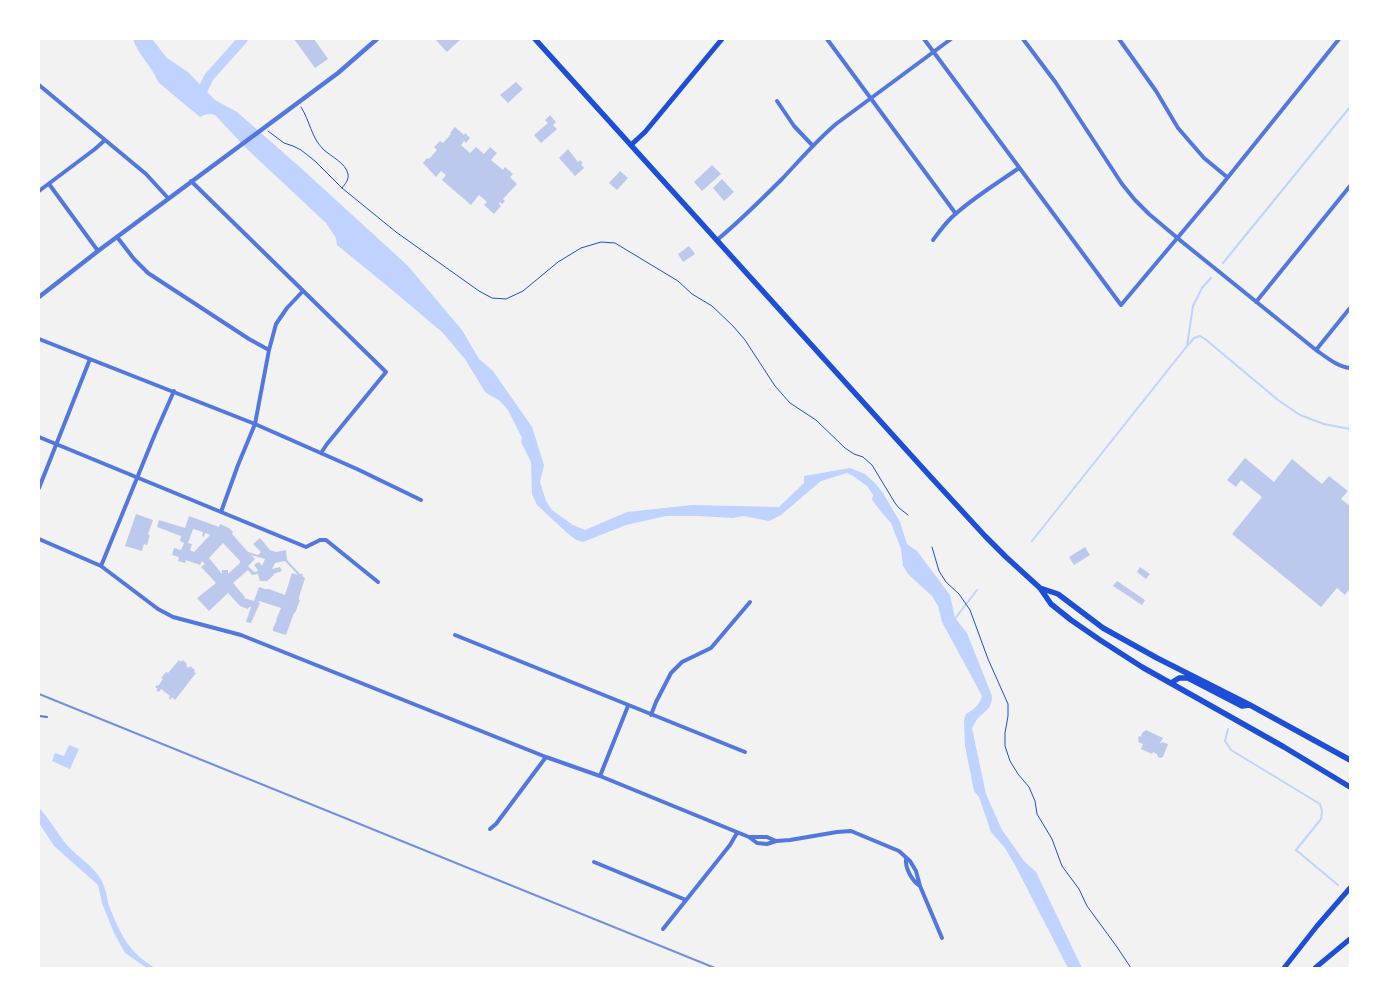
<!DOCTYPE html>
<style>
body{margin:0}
#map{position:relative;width:1389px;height:1007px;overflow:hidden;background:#f2f2f2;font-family:Manrope,sans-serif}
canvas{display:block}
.frame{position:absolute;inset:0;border:40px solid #fff;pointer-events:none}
</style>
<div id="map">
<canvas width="1389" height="1007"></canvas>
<div class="frame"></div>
</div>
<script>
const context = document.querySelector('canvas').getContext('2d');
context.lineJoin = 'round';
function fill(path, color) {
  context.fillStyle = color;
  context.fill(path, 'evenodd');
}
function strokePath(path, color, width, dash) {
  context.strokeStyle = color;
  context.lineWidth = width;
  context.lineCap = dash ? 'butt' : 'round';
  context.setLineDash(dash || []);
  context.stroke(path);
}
fill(new Path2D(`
 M133,39H152L167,58L188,72L215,100L237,112L302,169L407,265L462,330L479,359L493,371L532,427L544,465L540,482L546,501L552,510L573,525L585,530L627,512L692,505L779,507L804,483V476L850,468L865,474L875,483L883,493L900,522L907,544L917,551L950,595L955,618L967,633L992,696C992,707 987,710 979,717C976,720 974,725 972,728L986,794L1002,830L1024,861L1036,872L1082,968H1068L1015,865L1005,848L991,832L979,797L974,791L965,746L964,720L966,714C974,709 979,706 982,696L942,622L938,606L932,596L908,574L903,566L901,549L891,523L882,513L872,500L873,495L867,486L853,476L847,473L821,481L781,515L769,521L743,516L733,518L698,516H666L626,525L583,542L576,540L566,532L537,505L532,494L531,462L521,442L522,438L508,410L500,401L485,392L465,359L442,332L391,289L337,245L336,238L326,223L247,149L215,115C209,113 206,114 200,117L158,82C152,66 138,55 133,39Z
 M69,745L79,749L70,769L52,761L55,753L64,756Z
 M39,808C50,819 57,833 67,845C87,867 104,869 108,903C120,933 127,951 155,968H147L125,953L114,933L102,903L98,885L54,846L39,823Z`), '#bfd3fe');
strokePath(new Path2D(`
 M1223,263L1350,107
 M1188,345L1194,338L1200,336L1205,339L1278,400L1300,415L1324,424L1350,429
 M1032,541L1187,346L1193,306L1202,288L1211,278
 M954,620L977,590
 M1228,729L1225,741L1231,750L1320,804L1322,811L1321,819L1296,850L1338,885`), '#bfd3fe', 2);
strokePath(new Path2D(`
 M198,99L209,77L243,39`), '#bfd3fe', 10);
fill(new Path2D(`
 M294,39H314L328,59L315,68Z
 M435,39H461L447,52Z
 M516,82L523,89L508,103L500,95Z
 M550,115L556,122L553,125L557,129L541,143L534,135L548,123L545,120Z
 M455,127L464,135L465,133L470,138L466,143L464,141L461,145L470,153L476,147L484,154L490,147L497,153L491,160L503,170L505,167L513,174L510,177L517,184L503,199L505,201L502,204L500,202L499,204L501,206L494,214L484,205L487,202L479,195L471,205L442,180L446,175L441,171L436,177L423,163L427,158L429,159L437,150L434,147L440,141L443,143L451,134L450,133Z
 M568,149L578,162L580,160L583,163L581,164L584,168L575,176L559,158Z
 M712,165L721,174L702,191L694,182Z
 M620,171L628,178L617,190L609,183Z
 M722,179L734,192L724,201L713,188Z
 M689,246L695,254L683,262L678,254Z
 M1245,458L1274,482L1292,459L1322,484L1329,476L1348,491L1341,499L1350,506V588L1345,595L1337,588L1321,607L1232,534L1262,497L1241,480L1236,487L1227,480Z
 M136,514L153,520L148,534L150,535L147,545L144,544L142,551L125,546Z
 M189,516L219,527L220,524L229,528L233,532L232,534L248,552L258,555L261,552L253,544L260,538L270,550L276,552L286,550L287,560L300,574H303L302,576L305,578L299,597V600H300L295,613H294L286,635L273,631V628L277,620H276L281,608L259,601L258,602L260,603L251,623L246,622L251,607H249L248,609L240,606L228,593L209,611L197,598L216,583L201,567L205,564L202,561L200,565L186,560L185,563L178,561L179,557L172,555L174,548L181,550L184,543L180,541L181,536L157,527L159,520L185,528ZM193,529L203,532L202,536L204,537L205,533L210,535L194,552L190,550L192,544L188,543ZM223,543L240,561V563L228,574V570H222V574L209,558ZM251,555L265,559L262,566L259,562L254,565L257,569L258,571L254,572L248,566L255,559ZM285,561L298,575L292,573L285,595L269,589H265L259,587L254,601L244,598L245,597L233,583L248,570L252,575L258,574L260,581H267L274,575L273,574L282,571L280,567L272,569L275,563Z
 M1085,547L1090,555L1074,565L1069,557Z
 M1140,567L1150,574L1146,579L1137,572Z
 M1117,581L1145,600L1142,605L1113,586Z
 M179,660L181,662L183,660L187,664L186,666L189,668L190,666L195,670L194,672L196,673L175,700L172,697L170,700L169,698L170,696L161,689L159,692L156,690L158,689L155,687L157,685L158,686L163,679L161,678L166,672L168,673Z
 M1146,730L1163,738L1160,743H1162V742L1168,744L1163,757L1160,758L1158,757L1157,754L1153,752L1152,754L1141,749L1143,744L1138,742L1139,740L1138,739L1139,736L1141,737L1142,733Z`), '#bdc9ec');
strokePath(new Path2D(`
 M301,107C310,121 311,137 323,149C330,156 346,163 348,174C349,180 345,184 342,188
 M268,131L284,143L293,146L301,150L315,161L342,188L396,232L479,291L492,298L506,299L523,291L558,262L581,248L601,242L615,243L678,281L692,294L712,306L733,326L745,340L775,386L790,403L816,420L845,448L854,454L863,457L872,465L895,503L899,508L908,515
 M932,547L939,571L946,582L959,594L970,610L988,659L1008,704V716L1005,733V746L1010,761L1018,774L1029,787L1035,801L1037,814L1052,839L1062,866L1079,889L1087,906L1117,947L1131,968`), '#1d4ed8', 1);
strokePath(new Path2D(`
 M39,716L47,717`), '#5277de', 2);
strokePath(new Path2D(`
 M827,39L956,214
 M924,39L1121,305L1216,192L1339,39
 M1023,39L1056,83L1122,184L1135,200L1149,214L1181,241L1316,350C1326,357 1338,367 1350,368
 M1119,39L1156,91L1178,128L1204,158L1227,177
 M39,85L146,174L168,198
 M777,101L794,126L813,146
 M191,181L386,372L327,444L321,453
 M49,184L98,251
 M39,191L95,149L105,140
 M117,237L134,259L148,273L249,339L269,350
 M717,240C740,221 761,200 782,179C800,160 816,141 836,124L951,39
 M933,240C939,232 944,225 951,218C971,199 996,184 1019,168
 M1256,302L1350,186
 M39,339L255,424L357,469L421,500
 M1316,350L1350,308
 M39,437L306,547L320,540H326L378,582
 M39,488L90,359
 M221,512L238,465L255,424L269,350L276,324L287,308L303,291
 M39,539L101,566L158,609L173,617L241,635L546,757L600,776L749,837L757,843L767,844L776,841L790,840L837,832L851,831L899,851L910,861L916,871L920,886L942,938
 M101,566L155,434L174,391
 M455,635L745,752
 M651,715L656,702L671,673L682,662L711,648L750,602
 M600,776L628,706
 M490,829L496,824L546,757
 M749,837H767L776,841
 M906,859C905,868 912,881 920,886
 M594,862L686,900
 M663,929L730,845L737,833`), '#5277de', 4);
strokePath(new Path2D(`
 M39,297L98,251L338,73L377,39`), '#5277de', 4.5);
strokePath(new Path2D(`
 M631,145L645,132L722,39
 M1284,968L1317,926L1350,888
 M1315,968L1350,939`), '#1d4ed8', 5);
strokePath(new Path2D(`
 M535,39L929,475L985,536L1006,557L1040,588L1051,604L1071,620L1100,640L1142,667L1284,747L1350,787
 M1040,588L1058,594L1103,628L1157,658L1250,705L1350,760
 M1171,683L1179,678H1188L1242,706L1250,705`), '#1d4ed8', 5.5);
strokePath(new Path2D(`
 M39,694L715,968`), '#7290e2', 2);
</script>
